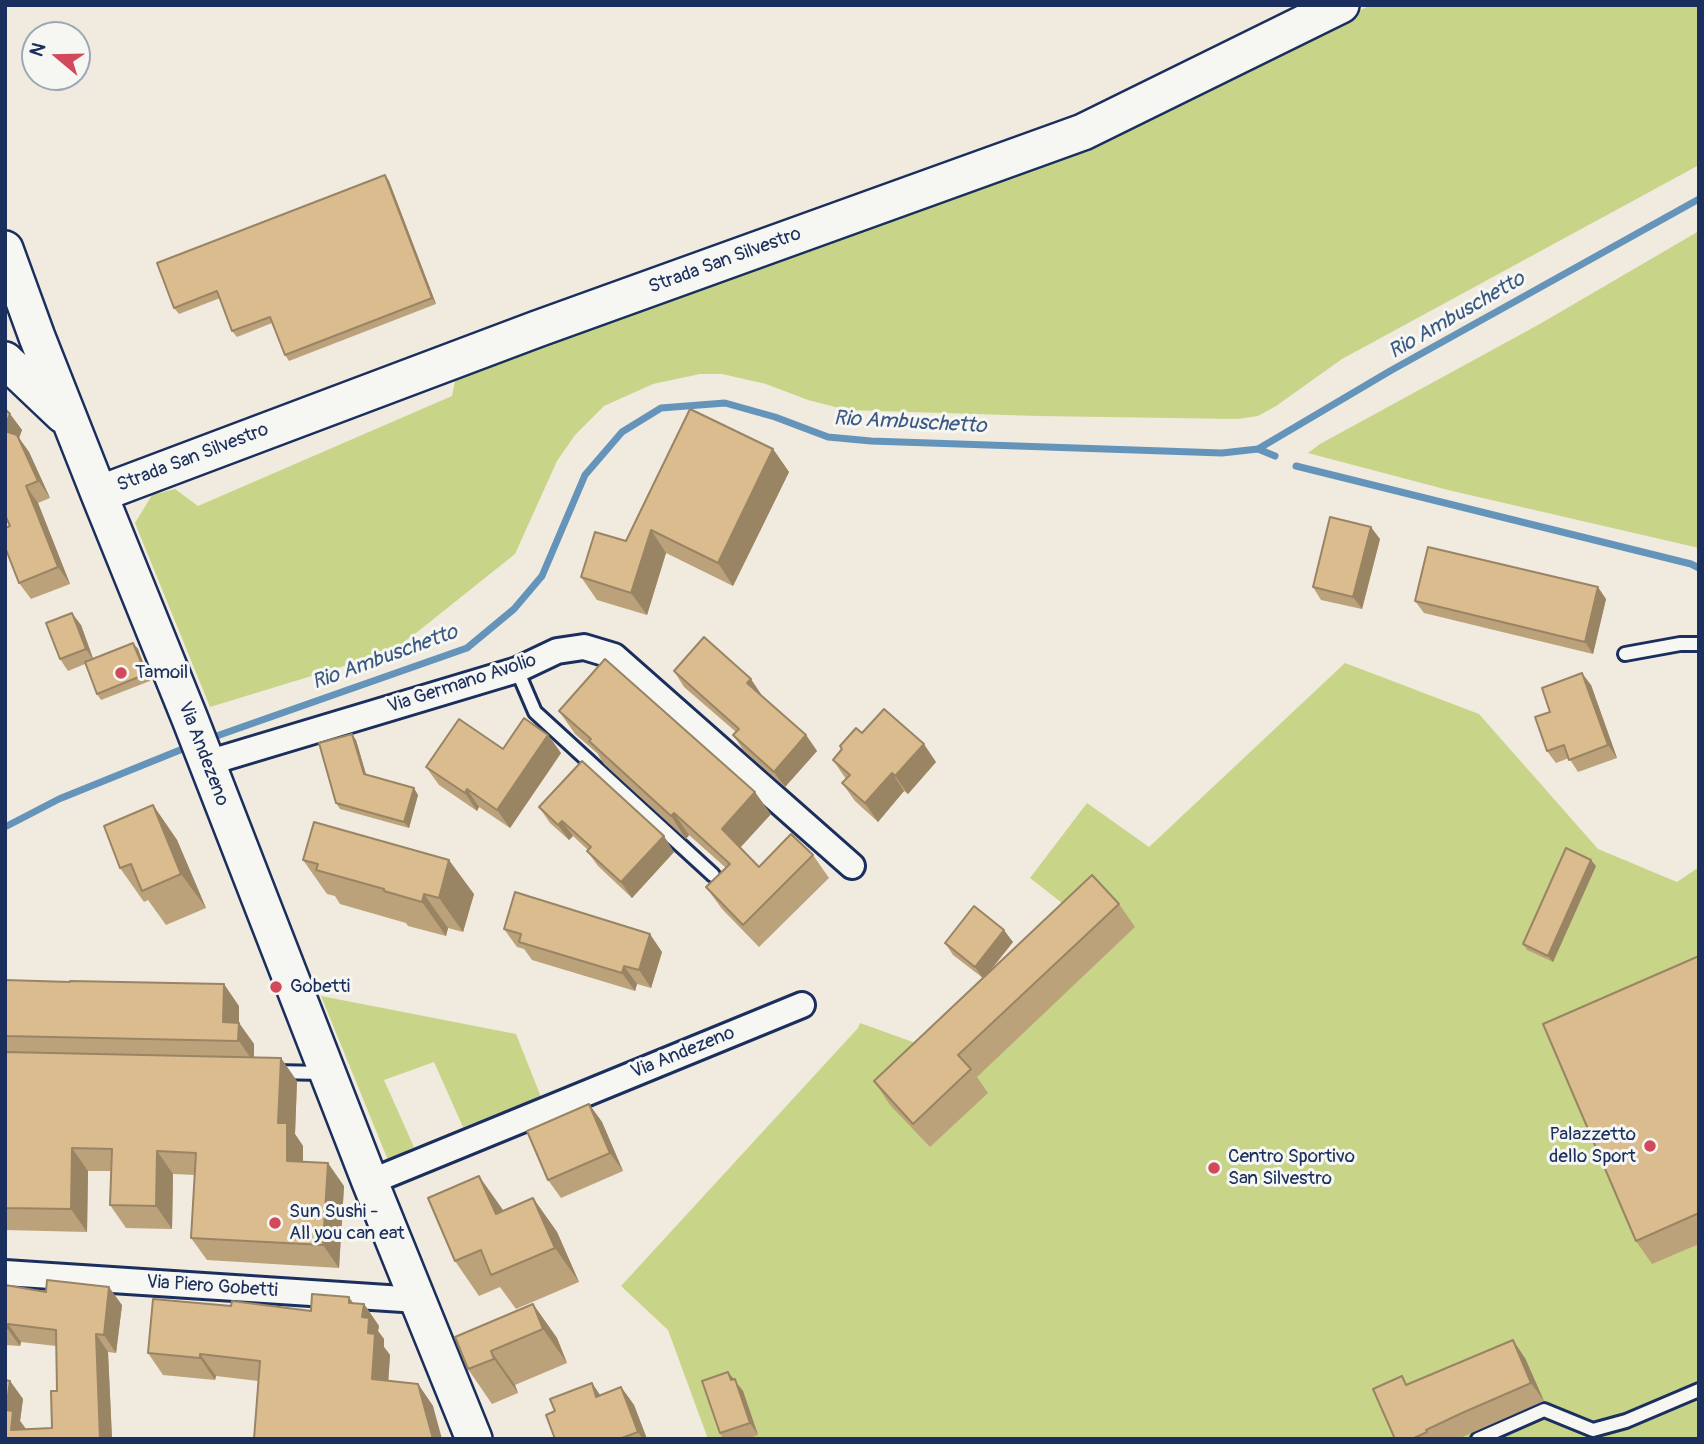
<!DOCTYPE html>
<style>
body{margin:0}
#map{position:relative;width:1704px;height:1444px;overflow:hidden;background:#f1eade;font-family:Pangolin,sans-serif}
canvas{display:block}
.frame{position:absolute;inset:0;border:7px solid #1b2f5e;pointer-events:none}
.north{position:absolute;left:21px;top:21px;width:70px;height:70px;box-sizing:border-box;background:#f6f6f2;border:2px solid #9ea6b7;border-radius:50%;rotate:289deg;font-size:19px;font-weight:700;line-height:28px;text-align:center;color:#1b2f5e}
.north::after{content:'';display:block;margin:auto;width:24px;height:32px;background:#d1495b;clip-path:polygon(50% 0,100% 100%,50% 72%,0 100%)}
</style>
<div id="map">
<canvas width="1704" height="1444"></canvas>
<div class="frame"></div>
<div class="north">N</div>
</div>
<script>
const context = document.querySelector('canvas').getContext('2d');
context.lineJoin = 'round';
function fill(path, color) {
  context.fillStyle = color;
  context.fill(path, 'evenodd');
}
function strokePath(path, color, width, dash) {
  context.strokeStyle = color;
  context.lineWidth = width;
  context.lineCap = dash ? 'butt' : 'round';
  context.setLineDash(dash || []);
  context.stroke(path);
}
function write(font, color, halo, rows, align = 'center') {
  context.font = font + ' Pangolin,sans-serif';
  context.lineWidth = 6;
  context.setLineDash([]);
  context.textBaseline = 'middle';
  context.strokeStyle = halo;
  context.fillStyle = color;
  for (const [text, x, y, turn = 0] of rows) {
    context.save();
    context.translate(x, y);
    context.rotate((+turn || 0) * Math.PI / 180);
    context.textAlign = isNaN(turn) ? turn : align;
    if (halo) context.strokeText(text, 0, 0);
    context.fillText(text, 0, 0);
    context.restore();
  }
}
fill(new Path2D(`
 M1371,5H1699V165L1342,359L1276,406L1258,416L1237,419L1039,416L847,410L808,400L766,384L722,374H700L653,384L604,406L575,435L557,461L515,554L416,633L390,652L210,707L135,523L152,495L175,489L198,506L452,396L456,376L1086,142Z
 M1699,231V548L1448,490L1308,453L1320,444L1538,325Z
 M1345,663L1479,714L1598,849L1677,882L1699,867V1439H708L668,1330L621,1286L858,1028L860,1023L935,1050L1080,917L1030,878L1087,803L1149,847Z
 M321,996L516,1034L541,1097L463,1127L434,1062L384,1080L414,1147L388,1160Z`), '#c8d588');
strokePath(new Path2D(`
 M1258,449L1275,456
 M1296,466L1691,564L1699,568
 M208,739L467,648L514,609L542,576L585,475L622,432L661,408L725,403L775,417L828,437L871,441L1222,453L1258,449L1390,371L1699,199
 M5,827L59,799L190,746`), '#6594bb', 7);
const lane = new Path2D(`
 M1625,654L1680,644H1699
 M517,670L535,712L713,875
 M275,1072L323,1073
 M1478,1439L1544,1410L1593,1430L1626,1421L1699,1390`);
const street = new Path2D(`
 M207,763L517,670L557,651L584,647L614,656L852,866
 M370,1182L802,1005
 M5,1273L418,1300`);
const secondary = new Path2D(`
 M5,249L37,337L99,494L190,719L370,1182L474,1439
 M5,360L63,415
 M99,494L537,329L1083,132L1341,5`);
strokePath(lane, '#1b2f5e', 18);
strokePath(street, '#1b2f5e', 30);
strokePath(secondary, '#1b2f5e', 40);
strokePath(lane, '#f6f6f2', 12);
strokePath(street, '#f6f6f2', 24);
strokePath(secondary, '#f6f6f2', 35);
fill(new Path2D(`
 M385,175L389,181L436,304L289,361L285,355L272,323L237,337L232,331L220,298L179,314L174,308Z
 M10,414L22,430L19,438L29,452L50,498L38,503L70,584L31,599L19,583L10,526Z
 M773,449L789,472L733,586L666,553L647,615L597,600L581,577L626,541Z
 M1380,539L1362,609L1321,600L1313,587Z
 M1606,599L1593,654L1424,613L1415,601Z
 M81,625L93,659L133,643L138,649L150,681L101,700L97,694L85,664L68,671L60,659Z
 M674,671L761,694V695L806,735L817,751L785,787L744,751L733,735L736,732L684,687Z
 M1591,685L1617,758L1578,772L1569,758L1556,763L1547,751L1550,712Z
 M559,711L771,814L740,848L759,867L813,855L829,878L759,947L722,909L706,887L726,868L689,835L686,839L604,764L597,753L575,734Z
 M862,733L936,762L908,794L904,791L878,822L855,801L842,783L846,779L833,760L842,749L840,746Z
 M548,735L561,753L510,828L479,807L477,811L439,785L426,767L503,749Z
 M356,740L366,775L418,795L409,828L340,809L336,803Z
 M153,805L177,840L206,908L166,925L148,900L144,902L120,868Z
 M539,807L674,852L632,898L598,866L587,851L588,850L573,836L569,840L550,823Z
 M303,860L474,894L463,932L448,928L446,936L408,926L406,923L340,904L335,896L327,894Z
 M1596,866L1553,962L1527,950L1523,944Z
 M1119,904L1135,927L977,1077L988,1093L930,1147L890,1105L874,1081L983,978L953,955L945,943L1013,942L988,974Z
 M504,929L662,952L651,988L637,984L635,991L532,960L524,949L517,947Z
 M1699,956V1244L1652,1264L1636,1241Z
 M5,980L239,1006V1023L254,1044V1058L297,1081L295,1134L303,1146V1161L344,1186L339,1268L207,1260L191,1238L195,1175L173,1174L172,1229L126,1228L110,1205L111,1171H88L87,1232L5,1230V1052H8L5,1049Z
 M589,1104L602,1122L623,1171L561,1198L548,1180Z
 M533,1198L557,1232L579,1282L516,1309L500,1287L479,1296L455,1261L504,1211Z
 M5,1285L122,1305L116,1353L108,1352L112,1439H5L10,1381L23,1399L20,1421L26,1429L52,1428L57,1391L56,1346L21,1342L20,1346L5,1345Z
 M354,1304H364L379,1326L378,1331L384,1339V1347L390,1355L388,1381L418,1384L433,1406L258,1381L216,1376L215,1380L163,1375L148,1353L231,1306L311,1311Z
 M533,1304L557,1338L567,1363L515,1385L518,1393L492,1404L468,1369Z
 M1525,1358L1544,1401L1458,1439H1395L1408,1384Z
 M728,1372L743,1391L758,1435L747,1439H723L720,1433Z
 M592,1383L600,1395L621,1387L634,1405L647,1439H555V1411Z`), '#bca27b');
fill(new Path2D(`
 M385,175L389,181L436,304L432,298Z
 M10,414L22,430L19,438L29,452L50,498L5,432V426Z
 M773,449L789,472L733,586L718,563Z
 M26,486L38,503L70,584L58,567Z
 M1371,527L1380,539L1362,609L1353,597Z
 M651,530L666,553L647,615L631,593Z
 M1598,587L1606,599L1593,654L1585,642Z
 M72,613L81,625L94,661L86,649Z
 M133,643L138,649L150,681L146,674Z
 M1582,673L1591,685L1617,758L1608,745Z
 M751,679L761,694L758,698L747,683Z
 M352,734L356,740L368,781L364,774Z
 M548,735L561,753L510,828L497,810Z
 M806,735L817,751L785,787L774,772Z
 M924,744L936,762L908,794L895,776Z
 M892,773L904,791L878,822L865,803Z
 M414,788L418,795L409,828L404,822Z
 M467,789L479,807L477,811L465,793Z
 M755,792L771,814L737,851L722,829Z
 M153,805L177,840L206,908L181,874Z
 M674,813L689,835L686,839L671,816Z
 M562,821L573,836L569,840L558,825Z
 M664,836L674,852L632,898L621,882Z
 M449,860L474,894L463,932L439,898Z
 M1591,860L1596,866L1553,962L1548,956Z
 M424,894L448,928L446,936L422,902Z
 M1004,930L1013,942L983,979L975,967Z
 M650,934L662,952L651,988L639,970Z
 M624,966L637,984L635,991L622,973Z
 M224,984L239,1006V1023L254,1044V1063L239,1041L223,1022Z
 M281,1058L297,1081L295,1134L303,1146V1183L287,1161L278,1123Z
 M589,1104L602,1122L623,1171L610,1153Z
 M72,1148L88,1171L87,1232L71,1209Z
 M157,1151L173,1174L172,1229L156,1206Z
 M328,1163L344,1186L339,1268L323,1245Z
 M479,1176L503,1210L496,1214Z
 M533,1198L557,1232L579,1282L555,1248Z
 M109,1287L122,1305L116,1353L104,1335Z
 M349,1297L362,1316L364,1304L379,1326L378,1331L384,1339V1347L390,1355L387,1401L372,1379L349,1303Z
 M533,1304L557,1338L567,1363L543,1329Z
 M8,1324L21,1342L20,1346L7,1328Z
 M96,1334L108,1352L112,1439H100Z
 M1513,1340L1525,1358L1544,1401L1531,1383Z
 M491,1351L515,1385L518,1393L494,1359Z
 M200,1354L216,1376L215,1380L200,1358Z
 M728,1372L743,1391L758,1435L750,1423Z
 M10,1381L23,1399L20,1421L26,1429L11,1430L6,1410Z
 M592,1383L604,1401L596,1397Z
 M418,1384L433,1406L442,1439H433Z
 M621,1387L634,1405L647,1439H643L638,1432Z`), '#998464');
const building = new Path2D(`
 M385,175L432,298L285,355L270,317L232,331L217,291L174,308L157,263Z
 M5,409L10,414L5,426Z
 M690,409L773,449L718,563L651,530L631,593L581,577L595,532L626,541Z
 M5,431L17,435L38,481L26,486L58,567L19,583L5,547V528L10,526L5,515Z
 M1330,517L1371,527L1353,597L1313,587Z
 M1428,547L1598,587L1585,642L1415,601Z
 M72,613L86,649L60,659L46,623Z
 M704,637L751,679L747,683L806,735L774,772L733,735L739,729L674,671Z
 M133,643L146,674L97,694L85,662Z
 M605,659L755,792L722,829L759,867L791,834L813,855L743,925L706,887L730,864L674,813L671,816L589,741L591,739L559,711Z
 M1582,673L1608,745L1569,760L1564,745L1547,751L1535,717L1550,712L1542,688Z
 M884,709L924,744L895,776L892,773L865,803L842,783L850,775L833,760L842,749L840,746L856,728L862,733Z
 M524,718L548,735L497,810L467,789L465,793L426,767L459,719L503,749Z
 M352,734L364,774L414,788L404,822L336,803L319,743Z
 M582,761L664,836L621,882L587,851L591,847L562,821L558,825L539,807Z
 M153,805L181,874L142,891L131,864L120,868L104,826Z
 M314,822L449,860L439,898L424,894L422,902L384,891V889L316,870L318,864L303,860Z
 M1566,848L1591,860L1548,956L1523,944Z
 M1092,875L1119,904L958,1055L971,1069L913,1124L874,1081Z
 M515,892L650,934L639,970L624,966L622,973L519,942L521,934L504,929Z
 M974,906L1004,930L975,967L945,943Z
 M1699,956V1213L1636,1241L1543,1024Z
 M5,980L70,982V981L224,984L223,1022L239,1023L238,1041L5,1036Z
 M5,1052L281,1058L278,1123H287V1161L328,1163L323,1245L191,1238L196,1153L157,1151L156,1206L110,1205L112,1149L72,1148L71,1209L5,1208Z
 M589,1104L610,1153L548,1180L527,1131Z
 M479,1176L496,1214L533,1198L555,1248L491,1275L481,1250L455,1261L428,1198Z
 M47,1280L109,1287L104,1335L96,1334L100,1439H5V1380L10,1381L6,1410L13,1411L11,1430L52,1428L51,1391H57L56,1330L8,1324L7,1328H5V1285L46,1292Z
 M312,1294L349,1297V1303L364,1304L362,1317L369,1318L368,1333L375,1334L372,1379L418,1384L433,1439H254L260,1361L200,1354V1358L148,1353L153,1299L231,1306L232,1301L311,1311Z
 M533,1304L543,1329L491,1351L494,1359L468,1369L455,1337Z
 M1513,1340L1531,1383L1462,1413L1426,1430L1427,1432L1412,1439H1395L1373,1389L1402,1376L1406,1385Z
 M728,1372L731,1380L735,1379L750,1423L720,1433L702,1381Z
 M592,1383L596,1397L621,1387L638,1432L619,1439H555L546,1415L555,1411L550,1399Z`);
fill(building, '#dbbc8f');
strokePath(building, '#998464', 2);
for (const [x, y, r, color] of [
 [121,673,7,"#d1495b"],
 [276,987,7,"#d1495b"],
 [1650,1146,7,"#d1495b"],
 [1214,1168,7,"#d1495b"],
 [275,1223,7,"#d1495b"]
]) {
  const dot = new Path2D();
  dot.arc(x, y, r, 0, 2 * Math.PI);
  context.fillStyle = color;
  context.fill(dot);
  strokePath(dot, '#f6f6f2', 2.5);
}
write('19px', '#1b2f5e', '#f6f6f2', [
 ["Strada San Silvestro",725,261,-20],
 ["Strada San Silvestro",193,458,-21],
 ["Via Germano Avolio",462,684,-18],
 ["Via Andezeno",203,754,69],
 ["Via Andezeno",683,1053,-22],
 ["Via Piero Gobetti",212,1287,4]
]);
write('19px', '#1b2f5e', '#f6f6f2', [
 ["Tamoil",135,673],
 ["Gobetti",290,987],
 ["Palazzetto",1636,1135,"right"],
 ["dello Sport",1636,1157,"right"],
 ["Centro Sportivo",1228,1157],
 ["San Silvestro",1228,1179],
 ["Sun Sushi -",289,1212],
 ["All you can eat",289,1234]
], 'left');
write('italic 21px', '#3a5985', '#f6f6f2', [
 ["Rio Ambuschetto",1457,316,-30],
 ["Rio Ambuschetto",910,423,3],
 ["Rio Ambuschetto",385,658,-20]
]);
</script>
